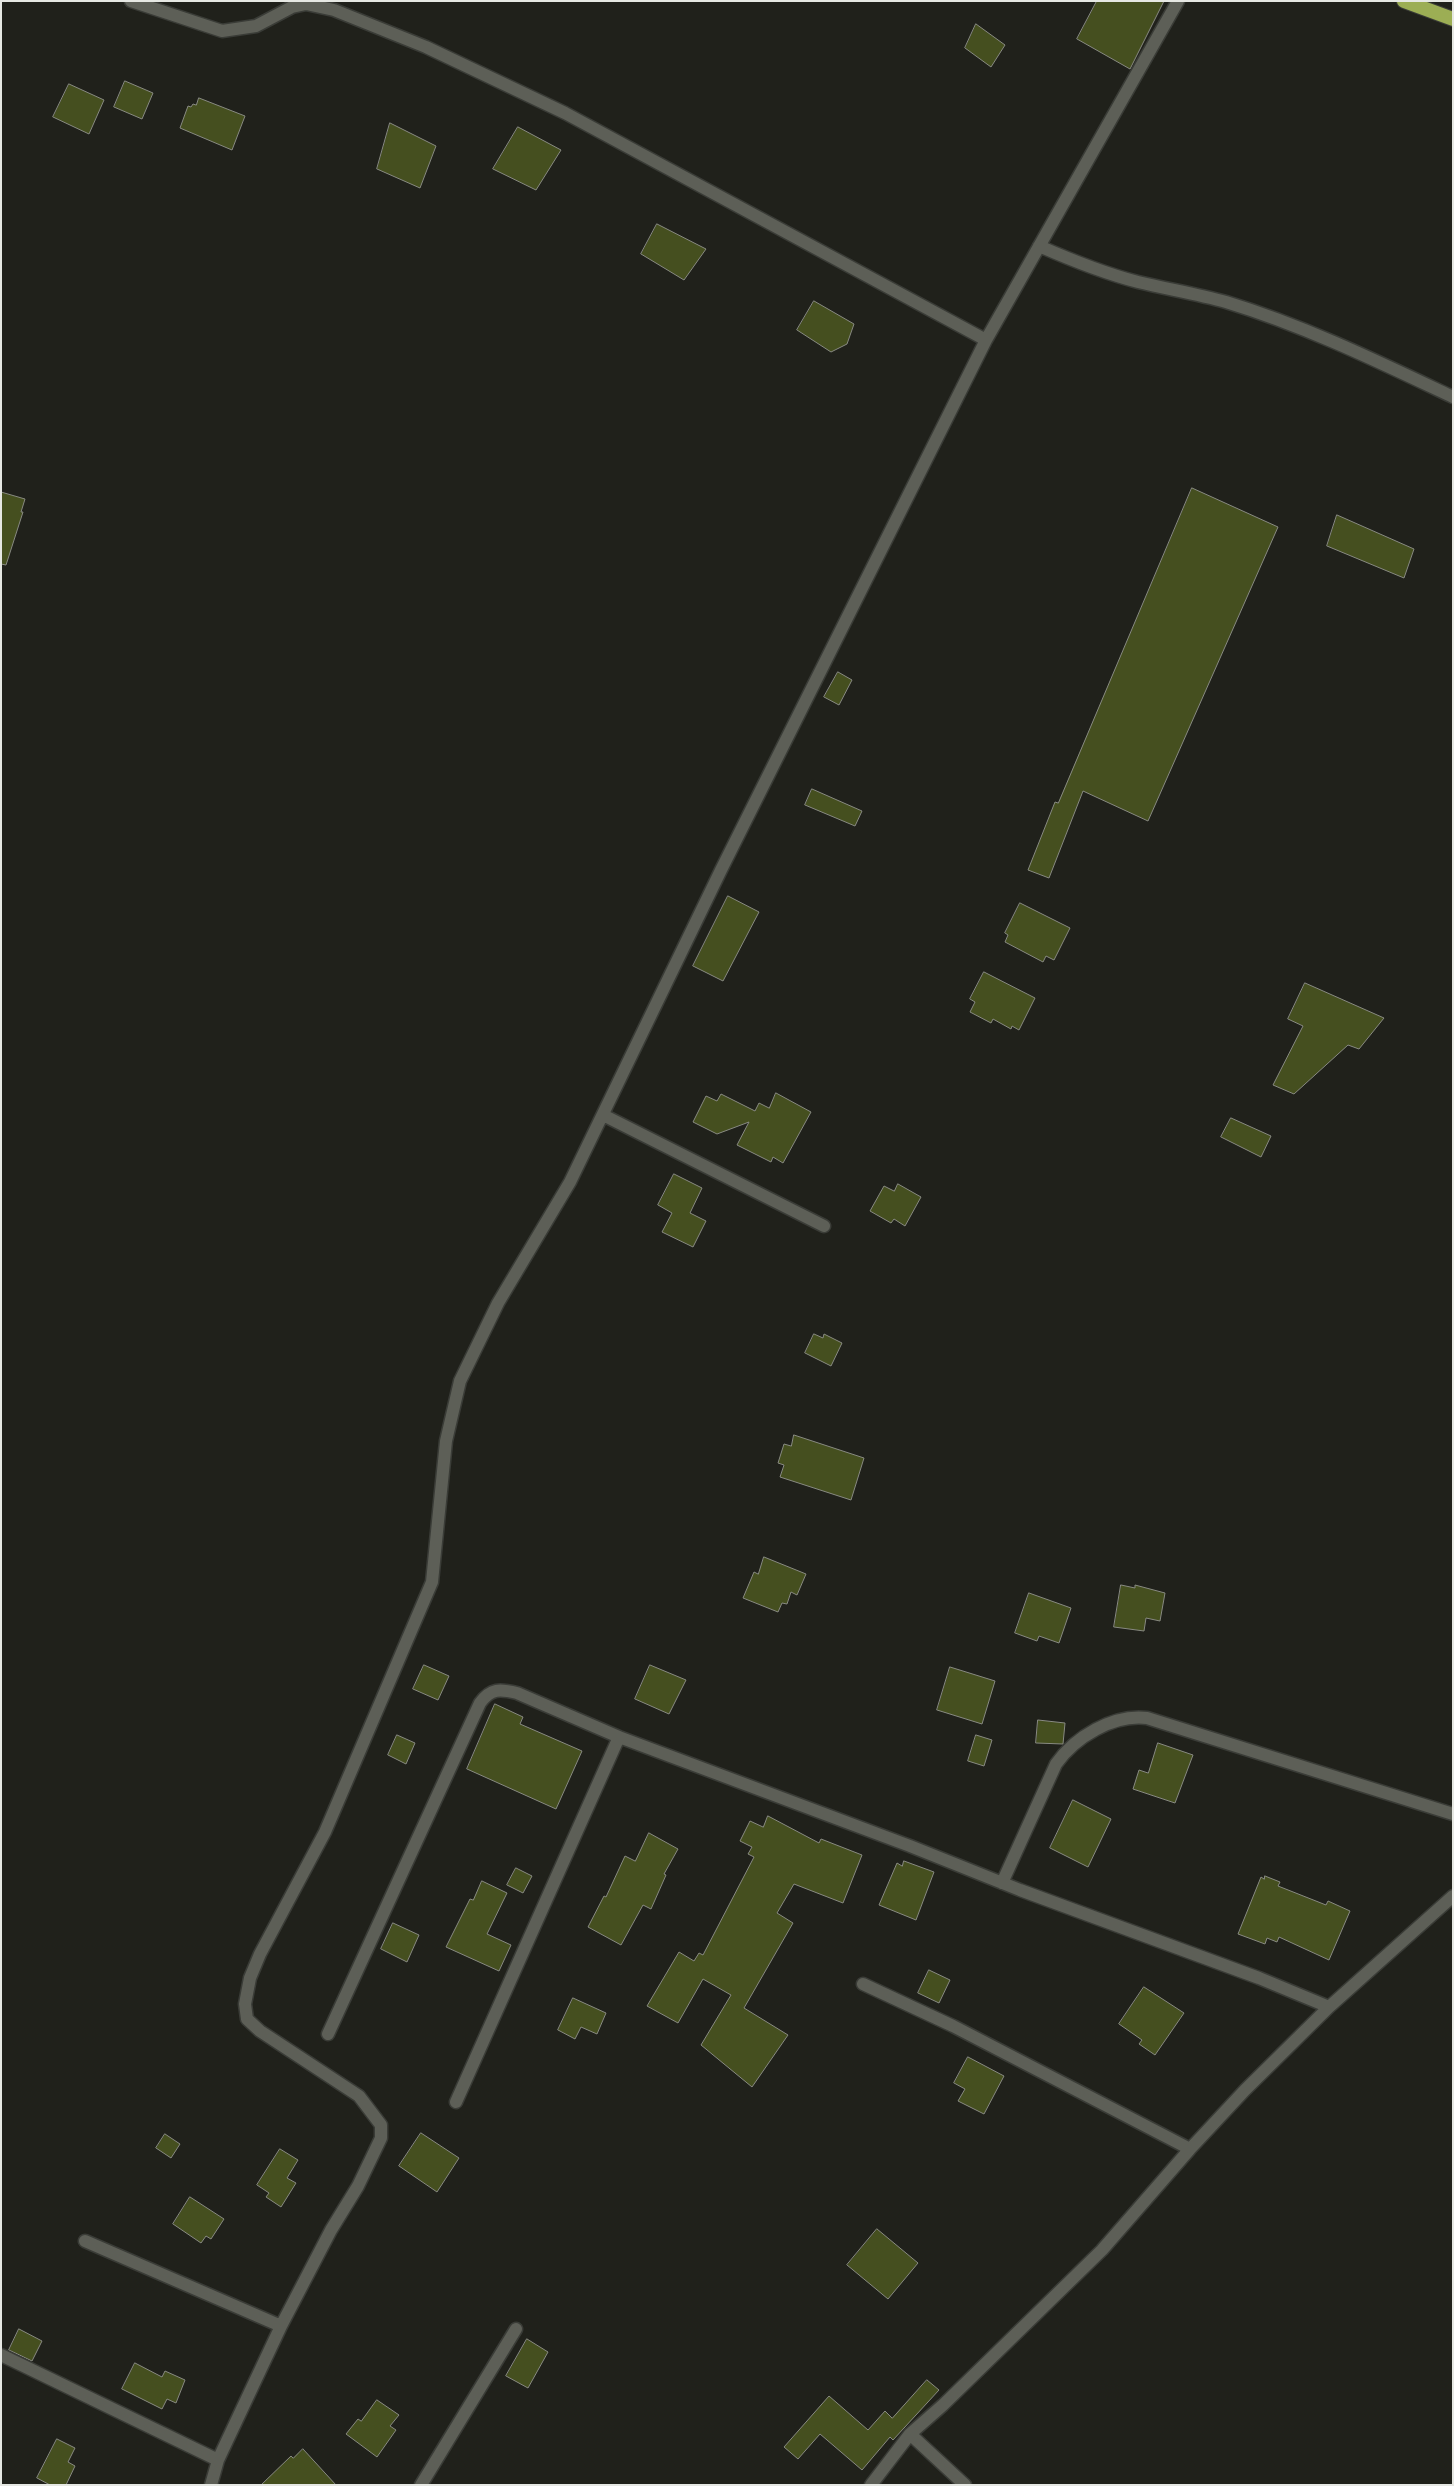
<!DOCTYPE html>
<style>
body{margin:0}
#map{position:relative;width:1454px;height:2486px;overflow:hidden;background:#20211b;font-family:Rubik,sans-serif}
canvas{display:block}
.frame{position:absolute;inset:0;border:2px solid #e6e8e3;pointer-events:none}
</style>
<div id="map">
<canvas width="1454" height="2486"></canvas>
<div class="frame"></div>
</div>
<script>
const context = document.querySelector('canvas').getContext('2d');
context.lineJoin = 'round';
function fill(path, color) {
  context.fillStyle = color;
  context.fill(path, 'evenodd');
}
function strokePath(path, color, width, dash) {
  context.strokeStyle = color;
  context.lineWidth = width;
  context.lineCap = dash ? 'butt' : 'round';
  context.setLineDash(dash || []);
  context.stroke(path);
}
const building = new Path2D(`
 M1097,1H1164L1130,69L1077,39Z
 M976,24L1005,45L991,67L965,48Z
 M125,81L153,93L142,119L114,107Z
 M69,84L104,100L89,134L53,117Z
 M199,98L245,116L232,150L180,128L188,106L191,107L193,104L196,105Z
 M390,123L436,146L420,188L377,169Z
 M518,127L561,150L536,190L493,169Z
 M657,224L706,249L684,280L641,254Z
 M814,301L854,324L847,344L831,352L797,330Z
 M1192,488L1278,527L1148,821L1083,791L1049,878L1028,870L1055,802L1058,803Z
 M1,492L25,499L21,512H23L6,565L1,564Z
 M1337,515L1414,549L1404,578L1327,546Z
 M838,672L852,680L839,705L824,697Z
 M812,789L862,811L855,826L805,805Z
 M728,896L759,912L723,981L693,966Z
 M1020,903L1070,928L1054,960L1046,956L1043,962L1005,942L1008,935L1005,933Z
 M984,972L1035,998L1019,1030L1012,1026L1011,1029L993,1019L991,1023L970,1012L975,1002L970,999Z
 M1305,983L1384,1018L1359,1049L1348,1045L1294,1094L1273,1085L1303,1026L1288,1019Z
 M776,1093L811,1112L783,1163L773,1157L771,1162L737,1145L749,1122L717,1134L693,1122L706,1096L717,1101L721,1094L755,1111L759,1103L769,1108Z
 M1231,1118L1271,1136L1261,1157L1221,1137Z
 M674,1174L702,1188L690,1213L706,1221L693,1247L662,1232L672,1213L658,1205Z
 M898,1184L921,1197L905,1226L894,1219L891,1223L870,1211L884,1186L894,1191Z
 M814,1334L823,1338L824,1334L842,1343L831,1366L805,1353Z
 M794,1435L864,1458L851,1500L780,1477L784,1465L778,1463L784,1444L791,1446Z
 M764,1557L806,1574L797,1595L791,1592L787,1604L782,1603L778,1612L743,1598L754,1572L758,1574Z
 M1121,1585L1135,1588V1585L1165,1593L1160,1621L1146,1618L1144,1631L1114,1627Z
 M1029,1593L1071,1608L1059,1643L1039,1636L1037,1641L1015,1633Z
 M424,1665L449,1676L438,1700L413,1689Z
 M650,1665L686,1680L669,1714L635,1699Z
 M950,1667L995,1681L982,1724L937,1710Z
 M495,1704L523,1717L520,1724L582,1751L556,1809L467,1769Z
 M1038,1720L1065,1723L1063,1744L1036,1743Z
 M397,1735L415,1743L406,1764L388,1755Z
 M976,1735L992,1740L984,1766L968,1761Z
 M1158,1743L1193,1755L1175,1803L1133,1789L1139,1770L1148,1773Z
 M1073,1800L1111,1819L1088,1867L1050,1848Z
 M768,1816L819,1843L821,1839L862,1855L843,1903L794,1884L777,1913L793,1923L744,2008L788,2035L752,2087L701,2045L731,1995L703,1979L678,2023L647,2006L679,1952L694,1961L699,1953L703,1955L754,1857L748,1854L752,1847L740,1841L750,1821L763,1827Z
 M649,1833L678,1849L664,1874L666,1875L651,1909L643,1905L621,1945L588,1927L604,1896L606,1897L625,1856L635,1861Z
 M904,1861L934,1872L916,1920L879,1905L897,1863L902,1866Z
 M516,1868L532,1876L523,1893L507,1885Z
 M1265,1876L1280,1882L1278,1886L1326,1905L1328,1901L1350,1911L1329,1960L1279,1937L1277,1942L1267,1938L1265,1944L1238,1934L1261,1877L1264,1879Z
 M482,1881L507,1893L487,1934L511,1945L499,1971L446,1947L470,1899L473,1900Z
 M393,1923L419,1935L407,1962L381,1949Z
 M929,1970L950,1980L939,2003L918,1993Z
 M1144,1987L1184,2013L1155,2055L1139,2044L1142,2040L1119,2024Z
 M573,1998L606,2013L597,2034L581,2027L575,2039L558,2030Z
 M968,2057L1004,2076L984,2114L958,2101L965,2089L954,2083Z
 M421,2133L459,2158L437,2192L399,2166Z
 M165,2134L180,2144L171,2158L156,2148Z
 M280,2149L298,2160L287,2178L296,2183L281,2207L266,2197L269,2193L257,2185Z
 M190,2197L224,2219L211,2239L206,2236L201,2243L173,2224Z
 M877,2229L918,2263L888,2299L847,2265Z
 M19,2329L42,2341L32,2361L9,2350Z
 M527,2339L548,2352L528,2388L506,2376Z
 M135,2363L162,2377L165,2371L185,2380L176,2403L167,2399L162,2409L122,2389Z
 M927,2380L939,2390L893,2440L890,2437L862,2470L820,2434L798,2459L784,2447L829,2396L868,2430L885,2411L892,2418Z
 M377,2400L399,2415L390,2426L396,2430L377,2457L346,2434L358,2419L361,2421Z
 M57,2439L75,2448L68,2462L75,2466L66,2485H50L37,2478Z
 M303,2449L336,2485H261L291,2456L293,2458Z`);
fill(building, '#454f1f');
strokePath(building, '#888a82', 1);
const minor = new Path2D(`
 M131,1L222,31L256,26L292,7L306,4L334,10L426,47L565,113L986,340
 M1039,246C1071,260 1103,273 1138,282C1167,289 1197,294 1226,302C1305,326 1379,362 1453,397
 M603,1115L824,1226
 M1002,1883L1056,1764C1075,1737 1113,1714 1147,1718L1453,1814
 M863,1984L953,2026L1190,2149
 M328,2034L480,1703C491,1688 500,1689 517,1693L619,1737L910,1846L1020,1890L1259,1978L1329,2007
 M456,2102L619,1737
 M85,2241L281,2326
 M1,2355L218,2460
 M910,2434L965,2485
 M211,2485L218,2460L281,2326L331,2230L358,2186L381,2138V2125L359,2096L260,2031L247,2019L245,2004L250,1978L260,1954L325,1832L432,1582L446,1441L460,1381L498,1303L570,1182L721,870L986,340L1178,1
 M421,2485L516,2329
 M871,2485L910,2434L943,2405L1102,2250L1190,2149L1245,2090L1329,2007L1453,1896`);
const trunk = new Path2D(`
 M1404,1L1453,19`);
strokePath(minor, '#3a3c37', 15);
strokePath(trunk, '#3a3c37', 16);
strokePath(minor, '#5d5f57', 12);
strokePath(trunk, '#9cae54', 14);
</script>
